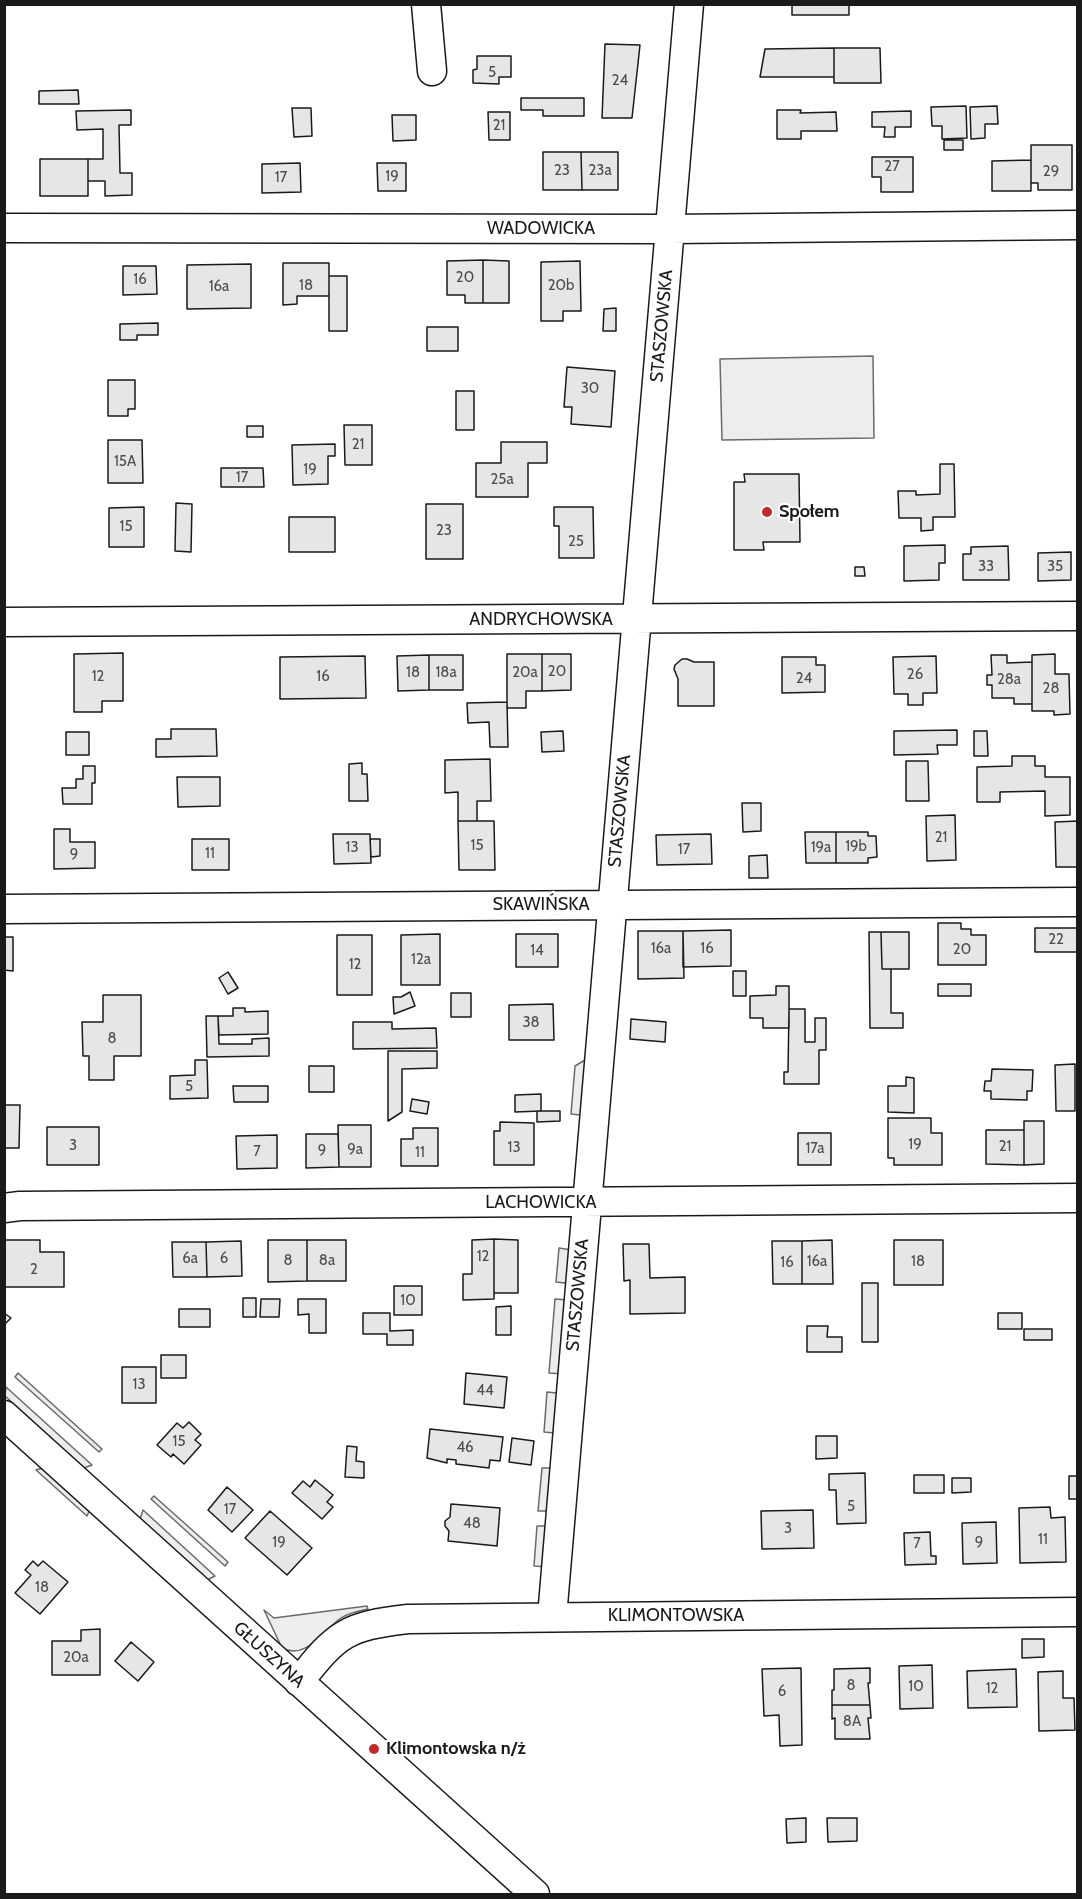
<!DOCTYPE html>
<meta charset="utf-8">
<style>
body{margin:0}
#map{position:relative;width:1082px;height:1899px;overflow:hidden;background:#fff;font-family:Cabin,sans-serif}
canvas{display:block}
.frame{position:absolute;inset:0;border:6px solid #1a1a1a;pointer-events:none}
</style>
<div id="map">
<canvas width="1082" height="1899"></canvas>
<div class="frame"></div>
</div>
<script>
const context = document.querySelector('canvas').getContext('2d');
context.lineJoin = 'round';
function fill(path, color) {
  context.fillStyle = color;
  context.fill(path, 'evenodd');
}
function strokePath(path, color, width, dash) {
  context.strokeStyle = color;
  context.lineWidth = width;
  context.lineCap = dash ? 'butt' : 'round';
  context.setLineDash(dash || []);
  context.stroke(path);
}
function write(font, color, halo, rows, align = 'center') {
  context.font = font + ' Cabin,sans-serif';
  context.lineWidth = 4.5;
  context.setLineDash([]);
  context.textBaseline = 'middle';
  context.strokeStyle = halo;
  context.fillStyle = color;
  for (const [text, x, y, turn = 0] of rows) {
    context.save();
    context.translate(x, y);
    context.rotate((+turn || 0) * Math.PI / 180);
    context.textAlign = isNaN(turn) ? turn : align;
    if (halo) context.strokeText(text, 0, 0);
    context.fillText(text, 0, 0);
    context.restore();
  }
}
const green = new Path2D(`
 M873,356L874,438L722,440L720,359Z
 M590,1057L585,1112L580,1115L571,1114L575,1066Z
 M559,1248L572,1250L570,1278L565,1283L556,1282Z
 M555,1299L568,1300L563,1374L549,1373Z
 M18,1373L102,1449L99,1452L15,1377Z
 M6,1387L92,1465L84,1468L5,1396Z
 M547,1392L557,1393L554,1433L544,1432Z
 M43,1468L90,1509L87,1516L36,1470Z
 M542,1468H551L548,1511H538Z
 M154,1496L228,1562L225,1566L151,1499Z
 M143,1510L215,1576L207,1580L140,1519Z
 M537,1526H546L547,1567L534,1566Z
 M367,1606L368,1609C358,1611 350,1612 341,1618C323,1630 306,1661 282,1648L264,1610L274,1618Z`);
fill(green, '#ededed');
strokePath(green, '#6a6a6a', 1.5);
const building = new Path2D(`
 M792,4H849V15H792Z
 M605,44L640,45L632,118H602Z
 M834,48H880L881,83H834Z
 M834,48V77H760L765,49Z
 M477,56H511V77H499V84L473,83V70L477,69Z
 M78,90L79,104H39V91Z
 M521,98H584V116H543V110H521Z
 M966,106L967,138L942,139V126H932L931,107Z
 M997,106L998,124H985V138L971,139L970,107Z
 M292,108H311L312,136L294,137Z
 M131,110V125H119L120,173H132V195L105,196V181H88V159H103V129L77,130L76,111Z
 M777,110H801L800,113L836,112L837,131H801V139H777Z
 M911,111V127H895V137H884L885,127H872V112Z
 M488,112H510V140H489Z
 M392,115H416V140L393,141Z
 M944,140H963V150H944Z
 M1031,145H1072V190H1038V183H1031Z
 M543,152H581L582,190H543Z
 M581,152H618V190H582Z
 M872,157H913V192H881V177H872Z
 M40,159H88V196H40Z
 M1031,160V191H992V161Z
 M300,163L301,192L262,193V164Z
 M377,163H406V191H378Z
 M483,260V303H465V295H447V261Z
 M483,260L509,261V303H483Z
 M580,261L581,311H563V321H541V262Z
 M283,263H329V296H297V304L283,305Z
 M251,264V308L187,309V265Z
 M123,266H156L157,294L123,295Z
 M329,276H347V331H329Z
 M616,308V331H603L604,309Z
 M158,323V335H137V340H120V324Z
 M427,327H458V351H427Z
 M567,367L615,371L611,427L571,424L572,407H564Z
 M108,380H135V409H128V416H108Z
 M456,391H474V430H456Z
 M344,425H372V465H345Z
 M247,426H263V437H247Z
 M108,440H142L143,483H108Z
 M501,442H547V463H528V497H476V463H501Z
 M335,444V456H328V484L293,485L292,445Z
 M940,464H954L955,517H933V530L921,531V518H899L898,491H916V495L940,494Z
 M221,468H263L264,487H221Z
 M744,474H799L800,542H763L764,550H734V482H745Z
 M176,503L192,504L191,552L175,551Z
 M426,504H463V559H426Z
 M144,507V547H109V508Z
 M554,507H593L594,558H559V526H554Z
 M289,517H335V552H289Z
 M945,545V563H939V580L904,581V546Z
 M1008,546L1009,580H963V554H971V547Z
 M1071,552V580L1038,581V553Z
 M855,567H864L865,576H855Z
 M123,653V701H102V712H74V654Z
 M507,654H542V691H526V708H507Z
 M542,654H571V690L542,691Z
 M1055,654V674H1069L1070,714L1054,715V711H1032V655Z
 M429,655H463V690H429Z
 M429,655V690L398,691L397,656Z
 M991,655H1007V663L1032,662V704H1014V698H992V685H987V675H992Z
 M365,656L366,698L280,699V657Z
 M936,656L937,693H923V705H908V694H894L893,657Z
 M782,657H816V665H825V692L782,693Z
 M682,659H687L694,662H714V706H678V679L674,669L675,665Z
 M507,702L508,747H490L489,722L468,723L467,703Z
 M171,729H216L217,756L156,757V739H171Z
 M957,730V745H937L938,754L894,755V731Z
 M563,731L564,751L542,752L541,732Z
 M974,731H987L988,756H974Z
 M66,732H89V755H66Z
 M1012,756H1035V766H1045V777H1070V815L1045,816V791L1000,792V802H977V767L1012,766Z
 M490,759L491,801H477V821H458V792L445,793V760Z
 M906,761H928L929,801H906Z
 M362,763V774H367L368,801H349V764Z
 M83,766H95V783H92V804H63L62,788H76V779H83Z
 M177,777H220V806L178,807Z
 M742,803H761V831L743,832Z
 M955,815L956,860L927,861L926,816Z
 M458,821H494L495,870H459Z
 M1078,821V867H1056L1055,822Z
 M54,829H70V842H95V868L54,869Z
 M805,832H836V863H806Z
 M836,832H868V836H876L877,857L868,858V863H836Z
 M333,834H370L371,863L334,864Z
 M711,834L712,864L657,865L656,835Z
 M192,839H229V870H192Z
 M370,839H380V856L371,857Z
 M767,855L768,878H749V856Z
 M938,923H961V929H971V935H986V965H938Z
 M1035,928H1078V952H1035Z
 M731,930V966L683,967V931Z
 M638,931H683L684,978L638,979Z
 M869,932H881L882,969H891V1013H903V1028H870Z
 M881,932H909V969H882Z
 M440,934V985H401V935Z
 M516,934H558V967H516Z
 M337,935H372V995H337Z
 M4,937H13V971L4,970Z
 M733,971H746V996H733Z
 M228,972L238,988L228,994L219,978Z
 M938,984H971V996H938Z
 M776,986H789V1028H763V1018H750V996L776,995Z
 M410,992L415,1006L394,1014L393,997H401Z
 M451,993H471V1017H451Z
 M103,995H141V1056H114V1080H89V1056H83L82,1022H103Z
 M553,1004L554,1040H509V1005Z
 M233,1008H245V1012L268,1011V1034L219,1035L218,1016H233Z
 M789,1009H805V1042H815V1018H826V1050H819V1084H784V1072H788Z
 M206,1016H218L219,1044H252V1039L269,1038V1056L207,1057Z
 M631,1019L666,1022L665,1042L630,1039Z
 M353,1022H392V1029L436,1028L437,1048L353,1049Z
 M388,1051H437V1068L402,1069V1112L388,1121Z
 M195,1060H207L208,1098L170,1099V1076L195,1075Z
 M1075,1064V1111H1056L1055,1065Z
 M309,1066H334V1092H309Z
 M992,1069L1033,1070L1032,1091H1027V1100L991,1099V1091H984L985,1081H991Z
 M906,1077L914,1078V1113L888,1112V1086H906Z
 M233,1086H268V1102H234Z
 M541,1094V1111L515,1112V1095Z
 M412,1099L429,1102L427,1114L410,1111Z
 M4,1105H20L19,1148H4Z
 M537,1111H560V1121L537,1122Z
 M888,1118H931V1133H942V1165H894V1158H888Z
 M1024,1121H1044V1164L1024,1165Z
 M500,1122L534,1123V1165H494V1131H500Z
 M338,1125H371V1167H339Z
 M47,1127H99V1165H47Z
 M413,1128H438V1166H401V1139H413Z
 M986,1130H1024V1165L986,1164Z
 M798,1133H831V1165H798Z
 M306,1134H338L339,1167L306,1168Z
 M277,1135V1168L237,1169L236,1136Z
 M494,1239L518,1240V1293H494Z
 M494,1239V1299L463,1300V1274H472V1240Z
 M4,1240H40V1252H64V1287H4Z
 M268,1240H307V1281L268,1282Z
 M307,1240H346V1281H307Z
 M832,1240L833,1284H802V1241Z
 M894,1240H943V1285H894Z
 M241,1241L242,1276L207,1277L206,1242Z
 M772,1241H802V1284H773Z
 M172,1242H206L207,1277H173Z
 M623,1244H649L650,1278L685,1277V1313L630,1314V1280L624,1281Z
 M862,1283H878V1342H862Z
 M394,1286H422V1315H394Z
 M243,1298H256V1317H243Z
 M261,1299H280L279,1317H260Z
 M298,1299H326V1333H309V1314L298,1315Z
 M511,1306V1335H496V1307Z
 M179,1309H210V1327H179Z
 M4,1313L11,1318L4,1325Z
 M363,1313H390V1331L413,1330V1345H387V1334H363Z
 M998,1313H1022V1329H998Z
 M807,1326H828L827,1337H842V1352H807Z
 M1024,1329H1052V1340H1024Z
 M161,1355H186V1378H161Z
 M122,1367H156V1403H122Z
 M466,1373L507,1377L504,1408L464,1404Z
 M189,1422L201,1434L195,1440L201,1445L184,1464L173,1454L171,1457L157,1445L177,1423L183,1428Z
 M430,1429L503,1437L500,1461L490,1460L489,1468L456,1464V1460L447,1459V1463L427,1458Z
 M816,1436H837V1458L816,1459Z
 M512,1438L534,1441L531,1465L509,1462Z
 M347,1446L357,1447L356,1461L364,1462V1478L345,1477Z
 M865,1473L866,1523L837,1524L836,1490H829V1474Z
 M914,1475H944V1493H914Z
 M1069,1476H1078V1499H1069Z
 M952,1478H971V1492L952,1493Z
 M315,1480L333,1495L327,1502L333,1507L322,1519L292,1493L303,1481L310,1487Z
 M227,1487L253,1510L232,1532L208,1510Z
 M451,1504L500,1508L497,1546L448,1541L449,1531L445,1526V1521L450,1517Z
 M1050,1507L1051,1518L1065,1517L1066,1562L1020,1563L1019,1508Z
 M813,1510L814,1548L762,1549L761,1511Z
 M270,1511L312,1548L287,1575L245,1538Z
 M996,1522L997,1563L963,1564L962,1523Z
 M930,1532L931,1556H936V1564L905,1565L904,1533Z
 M33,1561L38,1566L43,1561L68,1582L40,1614L15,1593L31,1575L25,1570Z
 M100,1629V1675H52V1641H81V1630Z
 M1022,1639H1044V1657L1022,1658Z
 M131,1642L154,1662L138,1681L115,1661Z
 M932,1665L933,1708L900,1709L899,1666Z
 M801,1668L802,1745L780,1746L779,1715L764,1716L762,1669Z
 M870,1668V1683H868L870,1705H832V1690H834V1669Z
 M1016,1669L1017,1707L968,1708L967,1671Z
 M1063,1671V1698H1074L1075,1730L1039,1731L1038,1672Z
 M832,1705H870L871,1718H868L870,1739H835V1718L832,1719Z
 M806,1818V1842L787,1843L786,1819Z
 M827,1818H857V1841L828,1842Z`);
fill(building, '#e6e6e6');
strokePath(building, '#1a1a1a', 1.5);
const minor = new Path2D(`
 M426,4L432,71
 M4,228L670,229L1078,225
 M4,622L1078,616
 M4,909L1078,902
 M4,1208L20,1206L1078,1198
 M4,1415L535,1894
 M552,1617L689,4
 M299,1682C337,1633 347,1626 408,1619L1078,1612`);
strokePath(minor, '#1a1a1a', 31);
strokePath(minor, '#fff', 28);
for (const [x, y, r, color] of [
 [767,512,6,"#c62828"],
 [374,1749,6,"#c62828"]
]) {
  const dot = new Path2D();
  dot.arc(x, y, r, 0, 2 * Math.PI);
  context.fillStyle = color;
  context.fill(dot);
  strokePath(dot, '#fff', 2);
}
write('15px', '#4d4d4d', null, [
 ["5",492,73],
 ["24",620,81],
 ["21",499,126],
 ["27",892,167],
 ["23",562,171],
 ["23a",600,171],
 ["29",1051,172],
 ["19",392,177],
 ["17",281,178],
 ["20",465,278],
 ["16",140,280],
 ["18",306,286],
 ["20b",561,286],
 ["16a",219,287],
 ["30",590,389],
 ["21",358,445],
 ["15A",125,462],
 ["19",310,470],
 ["17",242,478],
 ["25a",502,480],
 ["15",126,527],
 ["23",444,531],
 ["25",576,542],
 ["33",986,567],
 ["35",1055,567],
 ["20",557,672],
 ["18",413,673],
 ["18a",446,673],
 ["20a",525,673],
 ["26",915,675],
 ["12",98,677],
 ["16",323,677],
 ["24",804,679],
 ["28a",1009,680],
 ["28",1051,689],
 ["21",941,838],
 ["15",477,846],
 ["19b",856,847],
 ["13",352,848],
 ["19a",821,848],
 ["17",684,850],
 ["11",210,854],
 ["9",74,855],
 ["22",1056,940],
 ["16a",661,949],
 ["16",707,949],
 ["20",962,950],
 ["14",537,951],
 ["12a",421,960],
 ["12",355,965],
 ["38",531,1023],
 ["8",112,1039],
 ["5",189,1087],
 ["19",915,1145],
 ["3",73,1146],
 ["21",1005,1147],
 ["13",514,1148],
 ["17a",815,1149],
 ["9a",355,1150],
 ["9",322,1151],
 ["7",257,1152],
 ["11",420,1153],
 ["12",483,1257],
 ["6a",190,1259],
 ["6",224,1259],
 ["8",288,1261],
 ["8a",327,1261],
 ["16a",817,1262],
 ["18",918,1262],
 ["16",787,1263],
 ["2",34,1270],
 ["10",408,1301],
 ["13",139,1385],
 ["44",485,1391],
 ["15",179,1442],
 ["46",465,1448],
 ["5",851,1507],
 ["17",230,1510],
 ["48",472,1524],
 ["3",788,1529],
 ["11",1043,1540],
 ["19",279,1543],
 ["9",979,1543],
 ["7",917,1544],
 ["18",42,1588],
 ["20a",76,1658],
 ["8",851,1686],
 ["10",916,1687],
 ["12",992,1689],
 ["6",782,1692],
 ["8A",852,1722]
]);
write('18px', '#1a1a1a', '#fff', [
 ["WADOWICKA",541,229],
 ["STASZOWSKA",662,326,-85],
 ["ANDRYCHOWSKA",541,620],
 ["STASZOWSKA",620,811,-85],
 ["SKAWIŃSKA",541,905],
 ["LACHOWICKA",541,1203],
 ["STASZOWSKA",578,1295,-85],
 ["KLIMONTOWSKA",676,1616],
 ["GŁUSZYNA",269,1655,42]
]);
write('bold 18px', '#1a1a1a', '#fff', [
 ["Społem",779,512],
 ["Klimontowska n/ż",386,1749]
], 'left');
</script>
